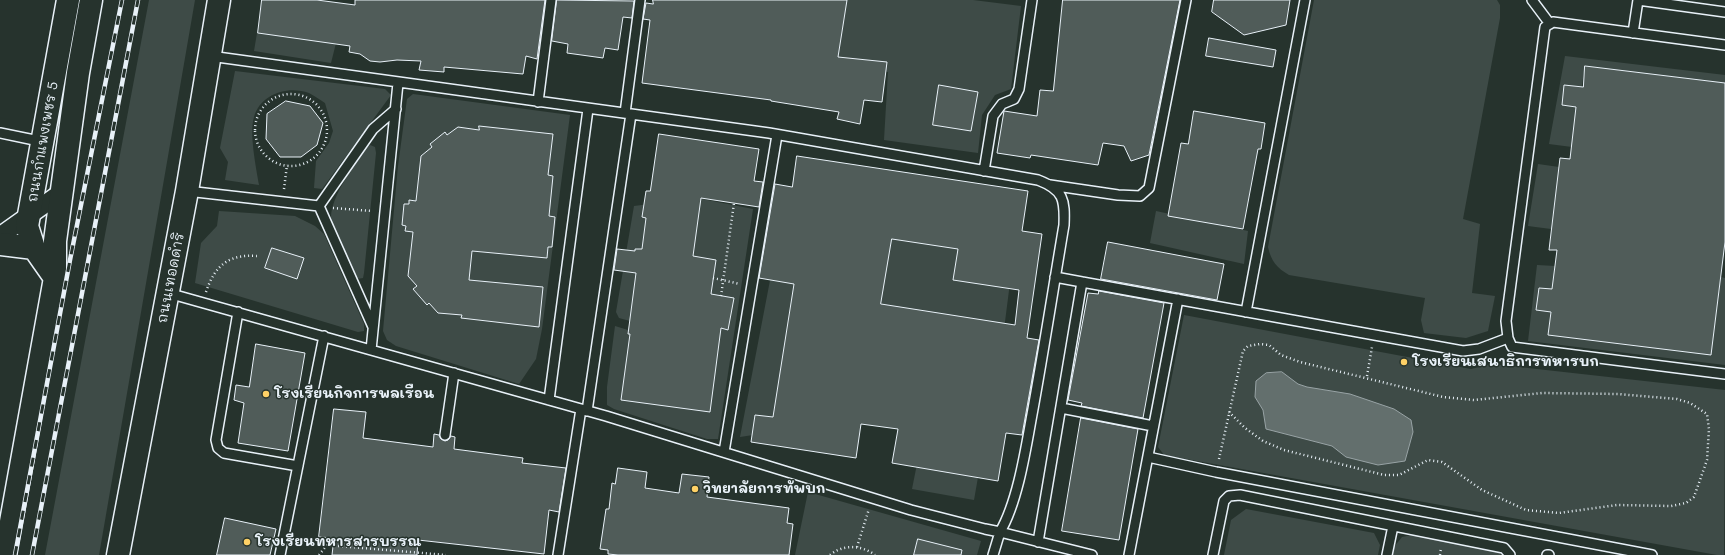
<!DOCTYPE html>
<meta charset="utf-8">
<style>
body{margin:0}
canvas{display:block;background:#26332d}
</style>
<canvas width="1725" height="555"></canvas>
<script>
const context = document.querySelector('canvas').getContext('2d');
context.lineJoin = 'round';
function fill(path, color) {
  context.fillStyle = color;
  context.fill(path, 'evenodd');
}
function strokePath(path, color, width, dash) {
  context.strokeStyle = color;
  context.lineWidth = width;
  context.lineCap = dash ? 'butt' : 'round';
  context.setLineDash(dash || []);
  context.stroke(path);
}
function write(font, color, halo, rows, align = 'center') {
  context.font = font + ' Mali,"Playpen Sans Thai",sans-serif';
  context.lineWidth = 3;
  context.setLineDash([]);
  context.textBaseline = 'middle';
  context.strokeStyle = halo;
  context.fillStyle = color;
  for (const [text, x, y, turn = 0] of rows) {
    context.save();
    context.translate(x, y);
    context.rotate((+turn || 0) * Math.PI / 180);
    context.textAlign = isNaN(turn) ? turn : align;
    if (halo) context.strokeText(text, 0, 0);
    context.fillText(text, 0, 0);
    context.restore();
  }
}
fill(new Path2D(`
 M149,0H195L99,555H45Z
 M841,0H973L1021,6L1011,89L995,95L982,115L978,153L884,140L888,72L832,62Z
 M1314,0H1497L1500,5V18L1463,219L1480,224L1472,293L1495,296L1488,331L1466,338L1424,333L1421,320L1425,298L1289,275C1277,268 1271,261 1268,247Z
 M259,21L338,35L331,63L254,51Z
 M1565,56L1725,75V83L1585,66L1572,147L1549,144Z
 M235,71L385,89L391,95L322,189L314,188L316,161L329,143L333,131L325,103C320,100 315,96 309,93C288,85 260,94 254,117C249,133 256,167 259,185L225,180L228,162L220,148Z
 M413,94L570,115L542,329L536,359L519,384L396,346L387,340L383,331L398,166L407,99Z
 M370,145L375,147L376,153L364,273L363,278L357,279C351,265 330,231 331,217C332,195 353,168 365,149Z
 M1538,164L1559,167L1551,229L1528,226Z
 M697,198L753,209L718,439H707L614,409L607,405V387L615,326L628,330L630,321L619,318L616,312L634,206Z
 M219,211L295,216L315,226L324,234L364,324V331L358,332L195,283L201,243L217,226Z
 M1156,211L1248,231L1244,264L1150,243Z
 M781,223L1014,251L1001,353L791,429L740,437Z
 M1537,265L1555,266L1548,335L1711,355L1721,277L1725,278V365L1528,341Z
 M1184,315L1471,369L1492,364L1725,390L1724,555H1717L1164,455L1158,447Z
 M920,449L981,460L974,500L912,489Z
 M808,492L981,541L977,555H795Z
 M1246,509L1374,533L1380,545L1378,555H1224L1231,520Z
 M1412,535L1487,548L1499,552L1501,555H1393L1394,547L1402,537Z`), '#3e4b47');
const water = new Path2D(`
 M1282,372L1298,384L1307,387L1350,394L1394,409L1411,420L1413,432L1405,461L1378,465L1346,457L1332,446L1266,429L1263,410L1255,397L1256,381L1266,373Z`);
fill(water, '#636f6d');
strokePath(water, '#98a3a5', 1);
const building = new Path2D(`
 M262,0H317L355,5V0H545L537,59L526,56L523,74L444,67V72L419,70L421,61L397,60L380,62L370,61L360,54L349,52L350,46L258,33Z
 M557,0L634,1L632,18L623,17L618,50L605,48L603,58L567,53L568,44L552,41Z
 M653,0H847L838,57L887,62L882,102L864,100L860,124L837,119L839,112L771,101V100L642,83L650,20L643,19L646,3L653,4Z
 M1063,0H1180L1149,155L1131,161L1124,146L1103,143L1098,165L1031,155L1030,158L997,153L1004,111L1037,116L1040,90L1053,91Z
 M1214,0H1290L1286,25L1244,35L1212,12Z
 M1209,38L1276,50L1273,67L1206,56Z
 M1585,66L1725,83V242L1711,355L1548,335L1551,312L1536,310L1539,288L1552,289L1557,250H1549L1560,158L1570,159L1576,107L1562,105L1564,85L1583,87Z
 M939,85L978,92L971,131L933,125Z
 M286,101L310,106L323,123L317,145L301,157H280L266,139L267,114Z
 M1194,111L1265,123L1261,149H1258L1243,229L1168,216L1181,143L1188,144Z
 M479,126L553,134L548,175L553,176L549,216L555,217L552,247H548L547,258L472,251L469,280L543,287L539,327L461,318L462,315L438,313L429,303L427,305L413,289L417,286L408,276L413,232L405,231L406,226L402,225L404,204H409V200L416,201L421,156L432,147L430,144L445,132L447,135L458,127L479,130Z
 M659,134L759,149L754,181L763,182L759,207L701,198L693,256L716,260L711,294L734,298L728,330L721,328L710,412L621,400L630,334H628L636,273L614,270L617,249L635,251V249H642L646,218L642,217L646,191H650Z
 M797,156L1028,191L1022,231L1042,234L1027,338L1039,340L1022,435L1006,433L998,481L892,463L898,429L861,424L856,458L751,442L755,415L773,417L794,284L759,278L775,184L792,187ZM892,239L958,249L953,280L1019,290L1015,325L881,304Z
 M1108,242L1224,264L1217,300L1101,279Z
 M272,248L304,258L297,279L265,268Z
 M1099,291L1164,303L1143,418L1081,406L1082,403L1068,400L1088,293L1098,294Z
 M256,344L305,353L288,451L238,443L244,403L234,400L236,385L249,387Z
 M334,409L366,412L363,438L433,447L434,434L439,435L441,439L445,441L448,440L451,436L455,437L454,449L523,458L522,463L566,468L559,512L549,510L544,554L418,540L417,555H332L334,538L319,537Z
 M1081,418L1138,429L1119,540L1062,531Z
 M618,468L647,472L645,488L679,493L682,474L709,477L707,497L789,508L787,523L793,524L789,555H618L608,554V550L600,549L606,509H609L612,483L615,484Z
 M225,518L276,529L270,555H217Z
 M918,539L962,550L961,555H914Z`);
fill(building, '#505c59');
strokePath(building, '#e8f1f8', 1);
const service = new Path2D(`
 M1532,0L1550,24
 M1638,0L1725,12
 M1633,33L1638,0
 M1725,45L1553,22L1545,27L1506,321L1508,338L1512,347L1725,374
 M538,102L551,0
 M625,113L640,0
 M0,133L44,142
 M984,171L993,116L1002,104L1014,99L1019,89L1032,0
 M1050,185L1118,195L1140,196L1149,188L1186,0
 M187,191L319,206
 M319,206L373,327
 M319,206L373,129L396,109
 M1055,277L1082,282
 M168,293L606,416L911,510L985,529L1000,532C1017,503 1025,454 1031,420C1043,355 1053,290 1064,225C1065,200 1064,190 1038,180L769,133L210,56
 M238,312L216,440L218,448L224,453L298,466
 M1246,312L1305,0
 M371,350L398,83
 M549,400L588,109
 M1061,408L1153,426
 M587,411L631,114
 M445,435L454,373
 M724,452L777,135
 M1148,457L1216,472L1652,555
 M1038,542L1082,282L1463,351L1479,349L1508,338
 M280,555L324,336
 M558,555L581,409
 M993,555L1000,532L1092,555
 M1129,555L1178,299
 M1213,555L1224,501L1229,496L1240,495L1504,548L1510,555
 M1387,555L1393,526
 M1547,555H1549`);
const minor = new Path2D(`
 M0,236L62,192`);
const tertiary = new Path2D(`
 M0,244L34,248
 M55,278L34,248L27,226L68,0
 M5,555L55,278V241L78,73L91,0
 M118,555L187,191L219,0`);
strokePath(service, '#e8f1f8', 12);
strokePath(minor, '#e8f1f8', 20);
strokePath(tertiary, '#e8f1f8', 25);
strokePath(new Path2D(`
 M255 130a36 36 0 1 1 72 0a36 36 0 1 1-72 0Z
 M284,189L287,165
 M333,208L372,211
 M713,278L740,284
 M206,292C215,265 229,254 257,256
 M721,296L734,203
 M1367,376L1372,347
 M1219,459L1243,351L1248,346L1260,344L1269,345L1281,355L1300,362L1443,397L1474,400L1542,393L1618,394L1677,399L1690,403L1707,414L1709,429L1707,460L1694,497L1686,503L1671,506L1617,505L1559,513L1526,510L1482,490L1442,462L1428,460L1399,475H1384L1284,450L1263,441L1245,428L1229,412
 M857,547L869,509
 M319,555L327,545L446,555
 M830,555C843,544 862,545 875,555
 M1440,555L1441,548`), '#e8f1f8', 2.5, [1, 3]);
strokePath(service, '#26332d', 9);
strokePath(minor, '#26332d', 17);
strokePath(tertiary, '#26332d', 22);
const rail = new Path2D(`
 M15,555L70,260L122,0
 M32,555L138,0`);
strokePath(rail, '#e8f1f8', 4.5);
strokePath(rail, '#26332d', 3, [9]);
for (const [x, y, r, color] of [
 [1404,362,4,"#ffd166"],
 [266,394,4,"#ffd166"],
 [695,489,4,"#ffd166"],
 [247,542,4,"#ffd166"]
]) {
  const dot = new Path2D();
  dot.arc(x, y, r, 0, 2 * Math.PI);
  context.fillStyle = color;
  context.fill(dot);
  strokePath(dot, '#26332d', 1.5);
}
write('14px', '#e8f1f8', '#26332d', [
 ["ถนนกำแพงเพชร 5",43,142,-80],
 ["ถนนเทอดดำริ",171,278,-79]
]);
write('bold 14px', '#e8f1f8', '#26332d', [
 ["โรงเรียนเสนาธิการทหารบก",1412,362],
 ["โรงเรียนกิจการพลเรือน",274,394],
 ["วิทยาลัยการทัพบก",703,489],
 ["โรงเรียนทหารสารบรรณ",255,542]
], 'left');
</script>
